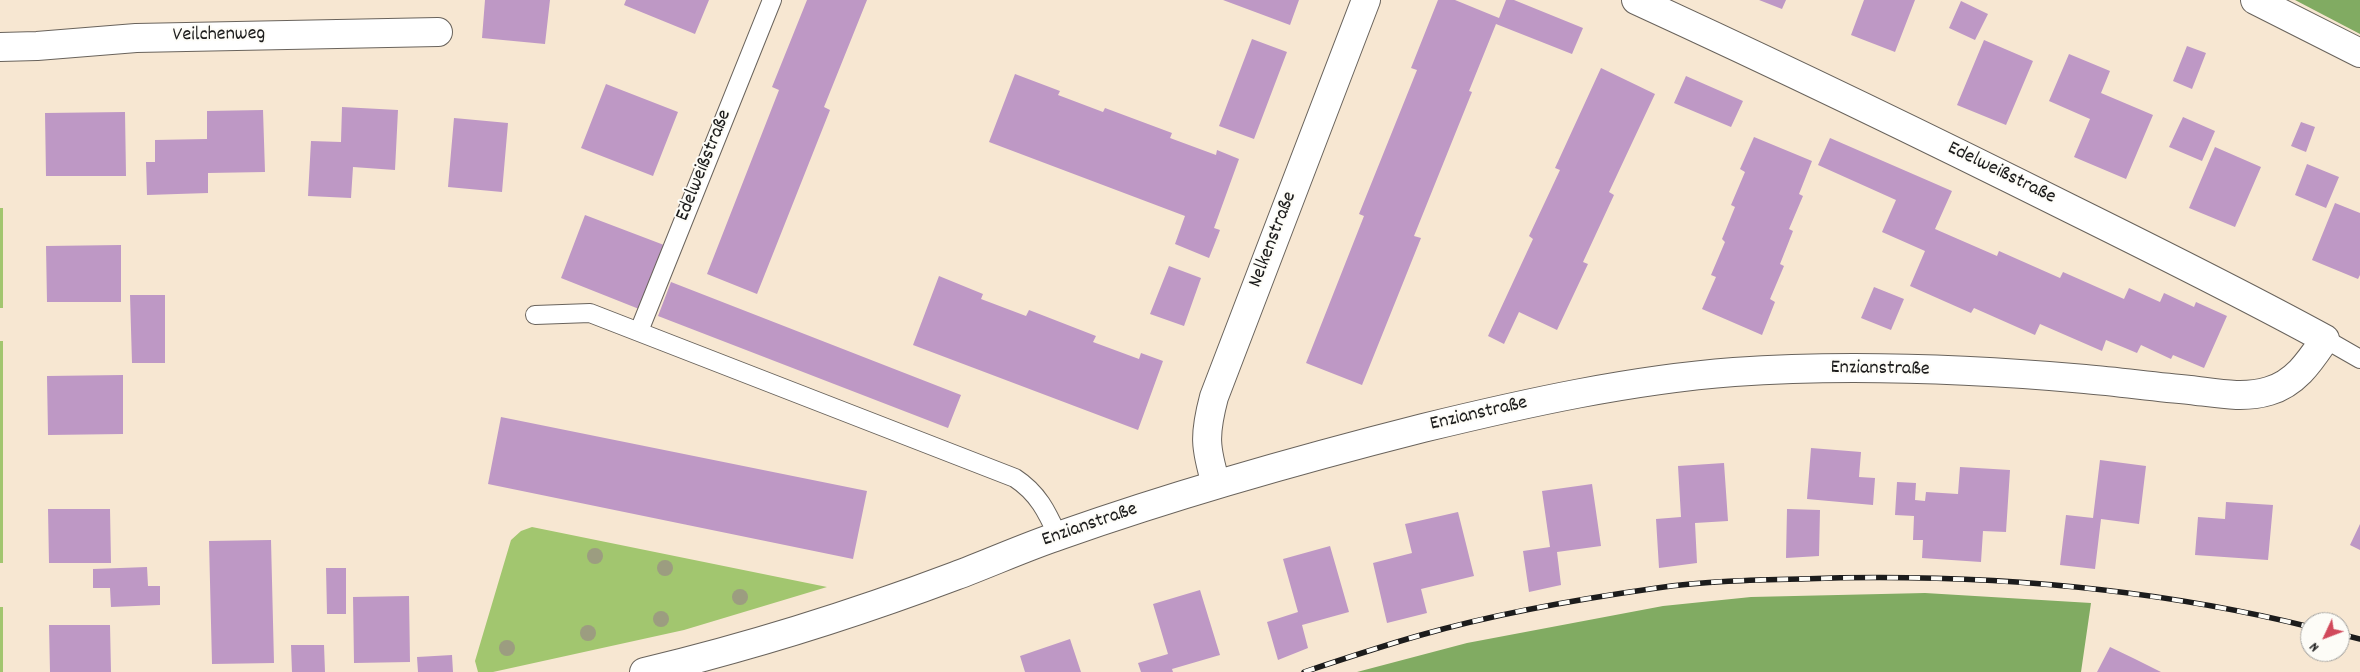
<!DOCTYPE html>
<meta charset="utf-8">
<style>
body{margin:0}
#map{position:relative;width:2360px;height:672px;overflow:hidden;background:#f7e7d2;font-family:Dekko,sans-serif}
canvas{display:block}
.north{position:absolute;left:2300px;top:612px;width:50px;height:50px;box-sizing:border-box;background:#fdfcf7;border:1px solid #a3a29f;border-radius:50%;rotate:227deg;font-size:14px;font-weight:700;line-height:20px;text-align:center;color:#1c1c1c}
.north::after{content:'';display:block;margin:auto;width:18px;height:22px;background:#d1495b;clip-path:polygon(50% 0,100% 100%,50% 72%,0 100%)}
</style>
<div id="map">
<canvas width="2360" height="672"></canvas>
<div class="north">N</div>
</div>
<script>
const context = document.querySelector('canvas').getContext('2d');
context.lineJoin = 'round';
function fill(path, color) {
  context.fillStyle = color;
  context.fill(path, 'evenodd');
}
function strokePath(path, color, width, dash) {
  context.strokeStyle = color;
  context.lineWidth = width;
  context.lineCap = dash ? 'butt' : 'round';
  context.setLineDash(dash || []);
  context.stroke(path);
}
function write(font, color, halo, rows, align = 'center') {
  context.font = font + ' Dekko,sans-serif';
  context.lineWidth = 4;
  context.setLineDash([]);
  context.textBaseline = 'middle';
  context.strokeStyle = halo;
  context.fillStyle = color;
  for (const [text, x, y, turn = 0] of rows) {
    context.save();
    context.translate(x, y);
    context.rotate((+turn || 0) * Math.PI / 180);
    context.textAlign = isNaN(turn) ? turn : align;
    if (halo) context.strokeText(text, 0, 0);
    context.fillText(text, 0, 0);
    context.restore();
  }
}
fill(new Path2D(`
 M0,208H3V308H0Z
 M0,341H3V563H0Z
 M532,527L827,587L684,630L493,672H478L475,661L511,540L521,531Z
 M0,607H3V672H0Z`), '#a2c66f');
fill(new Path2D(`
 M2295,0H2360V34Z
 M1925,593L2091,603L2081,672H1357L1467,643L1663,606L1751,597Z`), '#81ab62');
fill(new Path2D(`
 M485,0H550L545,44L482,38Z
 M626,0H709L695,34L624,5Z
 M807,0H867L824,107L830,110L757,294L707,274L779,90L772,87Z
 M1223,0H1299L1290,25Z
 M1438,0H1455L1499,18L1506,0H1514L1583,28L1572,54L1496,24L1469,91L1472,92L1414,236L1421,238L1362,385L1306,363L1364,216L1359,214L1417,70L1411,68Z
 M1759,0H1786L1782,9Z
 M1864,0H1915L1895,52L1851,35Z
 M1961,1L1988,14L1975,40L1949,28Z
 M1252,39L1287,52L1254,139L1219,126Z
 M1984,40L2033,61L2006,125L1957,105Z
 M2187,46L2206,53L2192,89L2173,81Z
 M2069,54L2110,71L2101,93L2153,115L2126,179L2074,157L2090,119L2049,101Z
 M1601,68L1655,94L1609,192L1614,195L1583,262L1588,264L1557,330L1519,312L1504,344L1488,336L1533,239L1529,236L1560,170L1555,168Z
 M1015,74L1060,91L1058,95L1103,112L1105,108L1172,133L1170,138L1216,155L1217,150L1239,159L1214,228L1220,230L1209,258L1175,244L1185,216L989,142Z
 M1686,76L1743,101L1731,127L1674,103Z
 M606,84L678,112L653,176L581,148Z
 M342,107L398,110L395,170L353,167L351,198L308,196L311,141L341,142Z
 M263,110L265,172L208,173V193L147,195L146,162H155V140L207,139V111Z
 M125,112L126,176H46L45,113Z
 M2183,117L2215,131L2202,161L2169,147Z
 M454,118L508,123L502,192L448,187Z
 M2301,122L2315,127L2306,152L2291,146Z
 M1754,137L1812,161L1799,194L1803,196L1789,229L1793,231L1780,264L1784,266L1770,299L1775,302L1762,335L1702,309L1716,277L1711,275L1725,242L1722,239L1735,207L1731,205L1745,172L1740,169Z
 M1830,138L1952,191L1935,229L1997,256L1999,251L2060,278L2063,272L2124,299L2129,288L2160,302L2164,293L2194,307L2196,302L2227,316L2204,368L2173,355L2171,359L2141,345L2137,353L2106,340L2102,351L2040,324L2035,335L1974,308L1971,313L1910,286L1925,251L1882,232L1896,200L1818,165Z
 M2215,147L2261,167L2235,227L2189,208Z
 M2307,164L2339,177L2326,208L2295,195Z
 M2335,203L2360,213V275L2358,279L2312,260Z
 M585,215L664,245L639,309L561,278Z
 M121,245V302H47L46,246Z
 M1169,266L1201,278L1184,326L1150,314Z
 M939,276L983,294L981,299L1026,316L1029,310L1096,336L1093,342L1139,359L1141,353L1163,361L1138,430L913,345Z
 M671,282L961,395L948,428L658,316Z
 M1874,287L1904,299L1891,330L1861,318Z
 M130,295H165V363H132Z
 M123,375V434L48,435L47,376Z
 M501,417L867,491L853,559L488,484Z
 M1811,448L1861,452L1859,477L1875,478L1873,505L1807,499Z
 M2100,460L2146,466L2139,524L2101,519L2095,569L2060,565L2066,515L2093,518Z
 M1724,463L1728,521L1695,523L1697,563L1659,568L1656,519L1681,517L1678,466Z
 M1960,467L2010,470L2006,532L1983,531L1981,562L1922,558L1923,540H1913L1914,516L1895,515L1897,482L1916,483L1915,500L1925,501L1926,492L1958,494Z
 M1592,484L1601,546L1557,552L1561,585L1529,592L1523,551L1550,547L1542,491Z
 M2226,502L2273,505L2268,560L2195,555L2198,517L2225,519Z
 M48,509H110L111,563H49Z
 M1787,509L1820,510L1819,556L1786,558Z
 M1458,512L1474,576L1421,589L1427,613L1387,623L1373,563L1412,553L1405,524Z
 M2360,524V550L2350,545Z
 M271,540L274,663L212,664L209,541Z
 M1330,546L1349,612L1302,625L1308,648L1278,660L1267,622L1298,612L1283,559Z
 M147,567L148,586H160V605L111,607L110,588H93V569Z
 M326,568H346V614H327Z
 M1200,590L1220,655L1172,669L1173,672H1141L1138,663L1168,654L1153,604Z
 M409,596L410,662L354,663L353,597Z
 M49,625H110L111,672H50Z
 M1070,639L1081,672H1025L1020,656Z
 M291,645H324L325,672H292Z
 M2110,647L2135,659L2161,672H2097Z
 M452,655L453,672H418L417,657Z`), '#be98c5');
const service = new Path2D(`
 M535,315L590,313L1015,478C1038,493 1047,512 1058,536
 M639,331L772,0
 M2325,339L2360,359`);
const minor = new Path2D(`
 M0,47L37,46L136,38L438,32
 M1216,484C1205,447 1204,435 1214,397L1366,0
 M644,672C749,647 854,614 955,576C990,563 1025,547 1061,535C1180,493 1301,459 1423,428C1526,403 1629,380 1734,372C1850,364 1970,369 2085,379C2120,382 2155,387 2190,390C2216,393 2243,399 2269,391C2296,383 2310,361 2325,339C2241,293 2156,251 2071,209C1927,137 1782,67 1636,0`);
const secondary = new Path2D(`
 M2255,0L2360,53`);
strokePath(service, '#69635c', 20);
strokePath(minor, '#69635c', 30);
strokePath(secondary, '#69635c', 30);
strokePath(service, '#fff', 18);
strokePath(minor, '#fff', 28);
strokePath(secondary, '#fff', 28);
const rail = new Path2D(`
 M2340,634L2360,639
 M1304,672C1343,659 1382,646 1421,635C1498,613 1579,599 1657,588C1704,581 1753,580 1801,579C1971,573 2144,586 2310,627`);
strokePath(rail, '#1c1c1c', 5.5);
strokePath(rail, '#fdfcf7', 4, [11]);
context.fillStyle = '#9c9d80';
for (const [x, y] of [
 [595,556],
 [665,568],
 [740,597],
 [661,619],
 [588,633],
 [507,648]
]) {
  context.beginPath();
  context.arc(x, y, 8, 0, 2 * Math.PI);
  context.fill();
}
write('20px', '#1c1c1c', '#fdfcf7', [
 ["Veilchenweg",219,36,-1],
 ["Edelweißstraße",705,166,-68],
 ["Edelweißstraße",2001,174,26],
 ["Nelkenstraße",1274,240,-69],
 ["Enzianstraße",1880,370,1],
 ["Enzianstraße",1479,415,-13],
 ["Enzianstraße",1090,526,-19]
]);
</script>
